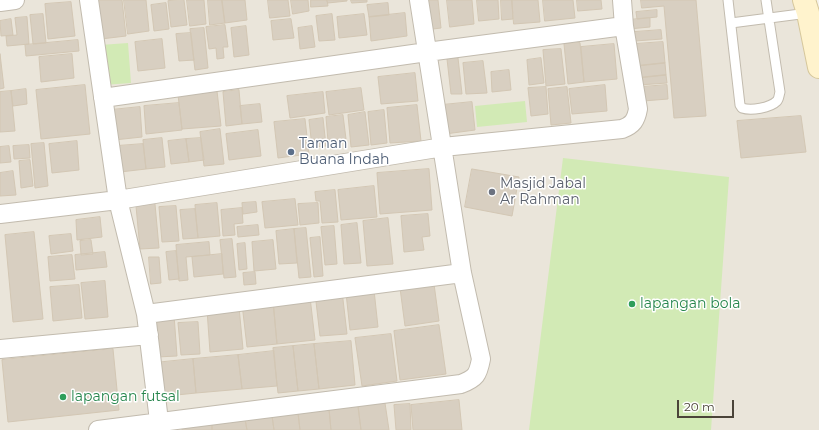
<!DOCTYPE html>
<style>
body{margin:0}
#map{position:relative;width:819px;height:430px;overflow:hidden;background:#f6f3ec;font-family:Montserrat,sans-serif}
canvas{display:block}
.scale{position:absolute;left:677px;top:400px;width:57px;height:18px;box-sizing:border-box;border:2px solid #4b4439;border-top:0;padding-left:5px;font-size:12px;line-height:14px;white-space:nowrap;color:#4b4439;-webkit-text-stroke:3px #fff;paint-order:stroke}
</style>
<div id="map">
<canvas width="819" height="430"></canvas>
<div class="scale">20 m</div>
</div>
<script>
const context = document.querySelector('canvas').getContext('2d');
context.lineJoin = 'round';
function fill(path, color) {
  context.fillStyle = color;
  context.fill(path, 'evenodd');
}
function strokePath(path, color, width, dash) {
  context.strokeStyle = color;
  context.lineWidth = width;
  context.lineCap = dash ? 'butt' : 'round';
  context.setLineDash(dash || []);
  context.stroke(path);
}
function write(font, color, halo, rows, align = 'center') {
  context.font = font + ' Montserrat,sans-serif';
  context.lineWidth = 3;
  context.setLineDash([]);
  context.textBaseline = 'middle';
  context.strokeStyle = halo;
  context.fillStyle = color;
  for (const [text, x, y, turn = 0] of rows) {
    context.save();
    context.translate(x, y);
    context.rotate((+turn || 0) * Math.PI / 180);
    context.textAlign = isNaN(turn) ? turn : align;
    if (halo) context.strokeText(text, 0, 0);
    context.fillText(text, 0, 0);
    context.restore();
  }
}
fill(new Path2D(`
 M0,0H799L819,51V430H0Z`), '#eae5da');
fill(new Path2D(`
 M128,43L131,83L104,85L100,45Z
 M525,101L527,122L477,127L475,106Z
 M563,158L729,177L711,430H529Z`), '#d2eab5');
const building = new Path2D(`
 M97,0H122L126,36L101,39Z
 M124,0H146L149,31L128,34Z
 M184,0L187,25L171,27L168,1Z
 M187,0H204L206,24L190,26Z
 M208,0H222L225,23L210,25Z
 M222,0H245L247,20L225,23Z
 M268,0H288L290,16L270,18Z
 M291,0H308L309,11L293,14Z
 M311,0H327L328,6L311,7Z
 M327,0H347V1L328,3Z
 M351,0H367V2L352,3Z
 M425,0H438L441,28L425,30Z
 M447,0H472L474,24L450,27Z
 M477,0H498L499,19L479,21Z
 M501,0H512L513,19L502,20Z
 M512,0H538L540,22L514,24Z
 M543,0H573L575,18L545,21Z
 M577,0H601L602,9L578,11Z
 M641,0H696L706,116L674,118L664,6L642,8Z
 M71,2L75,36L48,39L45,4Z
 M166,3L169,29L154,31L151,5Z
 M388,3L389,15L369,17L367,5Z
 M657,10V17L637,19L636,12Z
 M405,13L407,36L371,41L369,17Z
 M43,14L46,43L33,44L30,15Z
 M332,14L335,40L319,41L316,16Z
 M364,14L367,35L339,38L337,17Z
 M27,17L29,44L7,46L6,36L17,35L15,18Z
 M650,18V27L629,29L628,20Z
 M11,19L13,35L1,36L0,21Z
 M291,19L294,38L273,40L271,21Z
 M225,25L228,47H223L224,58L217,59L216,48L209,49L206,27Z
 M246,26L249,55L234,57L231,28Z
 M312,26L315,47L300,49L298,28Z
 M204,28L208,68L195,70L190,29Z
 M661,30L662,39L635,41L634,32Z
 M191,33L194,60L179,61L176,34Z
 M162,39L165,68L138,71L135,42Z
 M78,40L79,51L26,56L25,45Z
 M663,42L665,63L637,66L635,44Z
 M580,43L584,82L568,84L564,44Z
 M614,44L617,79L584,82L581,47Z
 M561,49L565,84L546,86L543,50Z
 M0,54L4,88L0,89Z
 M72,54L74,78L41,82L39,57Z
 M458,58L462,94H451L447,59Z
 M541,58L544,83L529,85L527,60Z
 M483,61L487,93L466,94L463,63Z
 M665,63L666,75L638,78L637,66Z
 M509,70L511,90L492,92L491,72Z
 M415,73L418,101L381,104L378,77Z
 M666,75L667,83L639,85L638,78Z
 M85,85L90,134L41,139L36,90Z
 M605,85L607,111L572,114L569,89Z
 M667,85L668,99L643,101L642,87Z
 M546,87L548,114L531,116L528,88Z
 M567,87L571,123L551,125L548,89Z
 M361,88L364,110L329,115L326,92Z
 M26,89L27,104L13,106L11,91Z
 M239,90L242,124L226,126L223,92Z
 M11,91L15,131L0,132V92Z
 M217,91L221,126L182,129L178,95Z
 M323,92L325,113L290,118L287,96Z
 M472,102L475,130L445,134L442,105Z
 M179,103L182,130L146,134L144,106Z
 M260,104L262,122L242,124L240,106Z
 M417,105L421,141L390,143L387,108Z
 M140,107L142,137L114,140L111,110Z
 M384,110L387,143L371,145L368,112Z
 M365,112L369,145L351,147L348,115Z
 M343,115L346,139L328,141L326,117Z
 M801,116L806,152L741,158L737,121Z
 M323,118L326,146L312,147L309,120Z
 M305,119L309,154L278,158L274,122Z
 M220,129L224,164L204,166L200,132Z
 M258,130L261,156L229,160L226,134Z
 M162,138L165,167L146,169L143,140Z
 M201,138L204,160L189,162L186,139Z
 M186,139L189,162L171,164L168,141Z
 M77,141L79,170L52,173L49,144Z
 M44,143L48,186L35,188L31,144Z
 M143,144L146,169L120,172L117,146Z
 M29,145L30,158L14,159L13,146Z
 M9,146L11,162L0,163V147Z
 M30,160L33,186L21,188L19,161Z
 M429,169L432,210L380,214L377,173Z
 M472,169L519,177L512,216L465,207Z
 M13,171L16,195L0,196V173Z
 M374,186L377,217L341,220L338,190Z
 M335,190L338,222L322,223L320,201H316L315,192Z
 M295,199L298,225L265,228L262,202Z
 M256,202L257,212L243,214L242,203Z
 M217,203L220,236L198,238L195,205Z
 M318,203L319,223L300,225L298,204Z
 M155,204L159,248L140,249L136,206Z
 M176,206L179,241L162,242L159,207Z
 M242,208L243,223L234,224L235,235L223,236L221,210Z
 M195,209L198,238L183,239L180,210Z
 M428,214L430,236L422,237L424,250L404,252L401,216Z
 M100,217L102,237L77,240L76,220Z
 M388,218L393,264L367,266L363,221Z
 M357,223L361,263L344,264L341,225Z
 M258,225L259,235L238,237L237,227Z
 M334,226L337,264L325,265L321,227Z
 M306,228L311,277L299,278L294,229Z
 M294,229L297,263L279,264L276,231Z
 M34,232L43,319L13,322L5,235Z
 M71,234L73,251L51,254L49,236Z
 M320,237L323,276L314,277L310,238Z
 M232,239L236,277L224,278L220,240Z
 M91,240L93,254L81,255L80,241Z
 M273,240L276,269L254,271L252,242Z
 M209,242L210,255L186,257L188,280L179,281L176,245Z
 M245,243L247,269L239,270L237,244Z
 M176,251L179,279L169,280L166,252Z
 M105,252L107,267L76,270L75,255Z
 M222,254L223,274L194,277L192,257Z
 M72,255L75,279L50,281L48,257Z
 M149,257H159L161,283L151,284Z
 M255,272L256,284L244,285L243,273Z
 M105,281L108,317L85,319L81,283Z
 M434,284L439,321L405,326L400,288Z
 M79,285L82,318L53,321L50,287Z
 M374,290L378,327L350,330L346,293Z
 M342,291L347,334L320,336L315,293Z
 M310,297L315,340L277,344L273,301Z
 M273,301L277,344L247,347L242,304Z
 M239,307L243,349L210,352L207,310Z
 M174,315L177,356L157,357L154,316Z
 M198,322L200,354L181,355L178,323Z
 M439,325L446,374L400,380L394,331Z
 M391,334L397,381L362,386L355,338Z
 M351,341L355,385L319,389L314,344Z
 M314,344L319,389L298,391L293,346Z
 M293,346L298,391L278,393L273,348Z
 M113,349L119,410L8,422L2,360Z
 M274,351L277,386L242,389L238,355Z
 M238,355L242,389L196,393L193,359Z
 M193,359L196,393L157,397L154,363Z
 M459,400L462,430H413L411,405Z
 M385,403L389,430H361L358,406Z
 M410,404L411,430H396L394,405Z
 M358,406L361,430H331L329,409Z
 M329,409L331,430H300L298,413Z
 M298,413L300,430H274L272,416Z
 M272,416L274,430H247L245,419Z
 M245,419L247,430H212V423Z
 M212,423V430H182V427Z`);
fill(building, '#d8cfc1');
strokePath(building, '#d3c7b4', 1);
const service = new Path2D(`
 M728,0L740,105L742,108C751,111 770,108 777,101C779,99 779,95 780,92L766,0
 M731,23L808,13`);
const minor = new Path2D(`
 M89,0L118,200L146,314L159,421
 M0,2L15,0
 M103,98L427,52L624,26
 M0,214L118,200L443,147L622,129C633,125 636,120 638,109L624,26L622,0
 M146,314L462,273
 M0,349L149,335
 M98,430L461,384C476,378 478,375 481,359L462,273L419,0`);
const secondary = new Path2D(`
 M804,0L808,13L819,67`);
strokePath(service, '#c2bbae', 11);
strokePath(minor, '#c2bbae', 20);
strokePath(secondary, '#d6c79b', 24);
strokePath(service, '#fff', 9);
strokePath(minor, '#fff', 18);
strokePath(secondary, '#fff3cd', 22);
for (const [x, y, r, color] of [
 [291,152,4,"#5c6f8a"],
 [492,192,4,"#6b7280"],
 [632,304,4,"#2e9e5b"],
 [63,397,4,"#2e9e5b"]
]) {
  const dot = new Path2D();
  dot.arc(x, y, r, 0, 2 * Math.PI);
  context.fillStyle = color;
  context.fill(dot);
  strokePath(dot, '#fff', 1.5);
}
write('14px', '#4e5e75', '#fff', [
 ["Taman",299,144],
 ["Buana Indah",299,160]
], 'left');
write('14px', '#5b616d', '#fff', [
 ["Masjid Jabal",500,184],
 ["Ar Rahman",500,200]
], 'left');
write('14px', '#27864d', '#fff', [
 ["lapangan bola",640,304],
 ["lapangan futsal",71,397]
], 'left');
</script>
